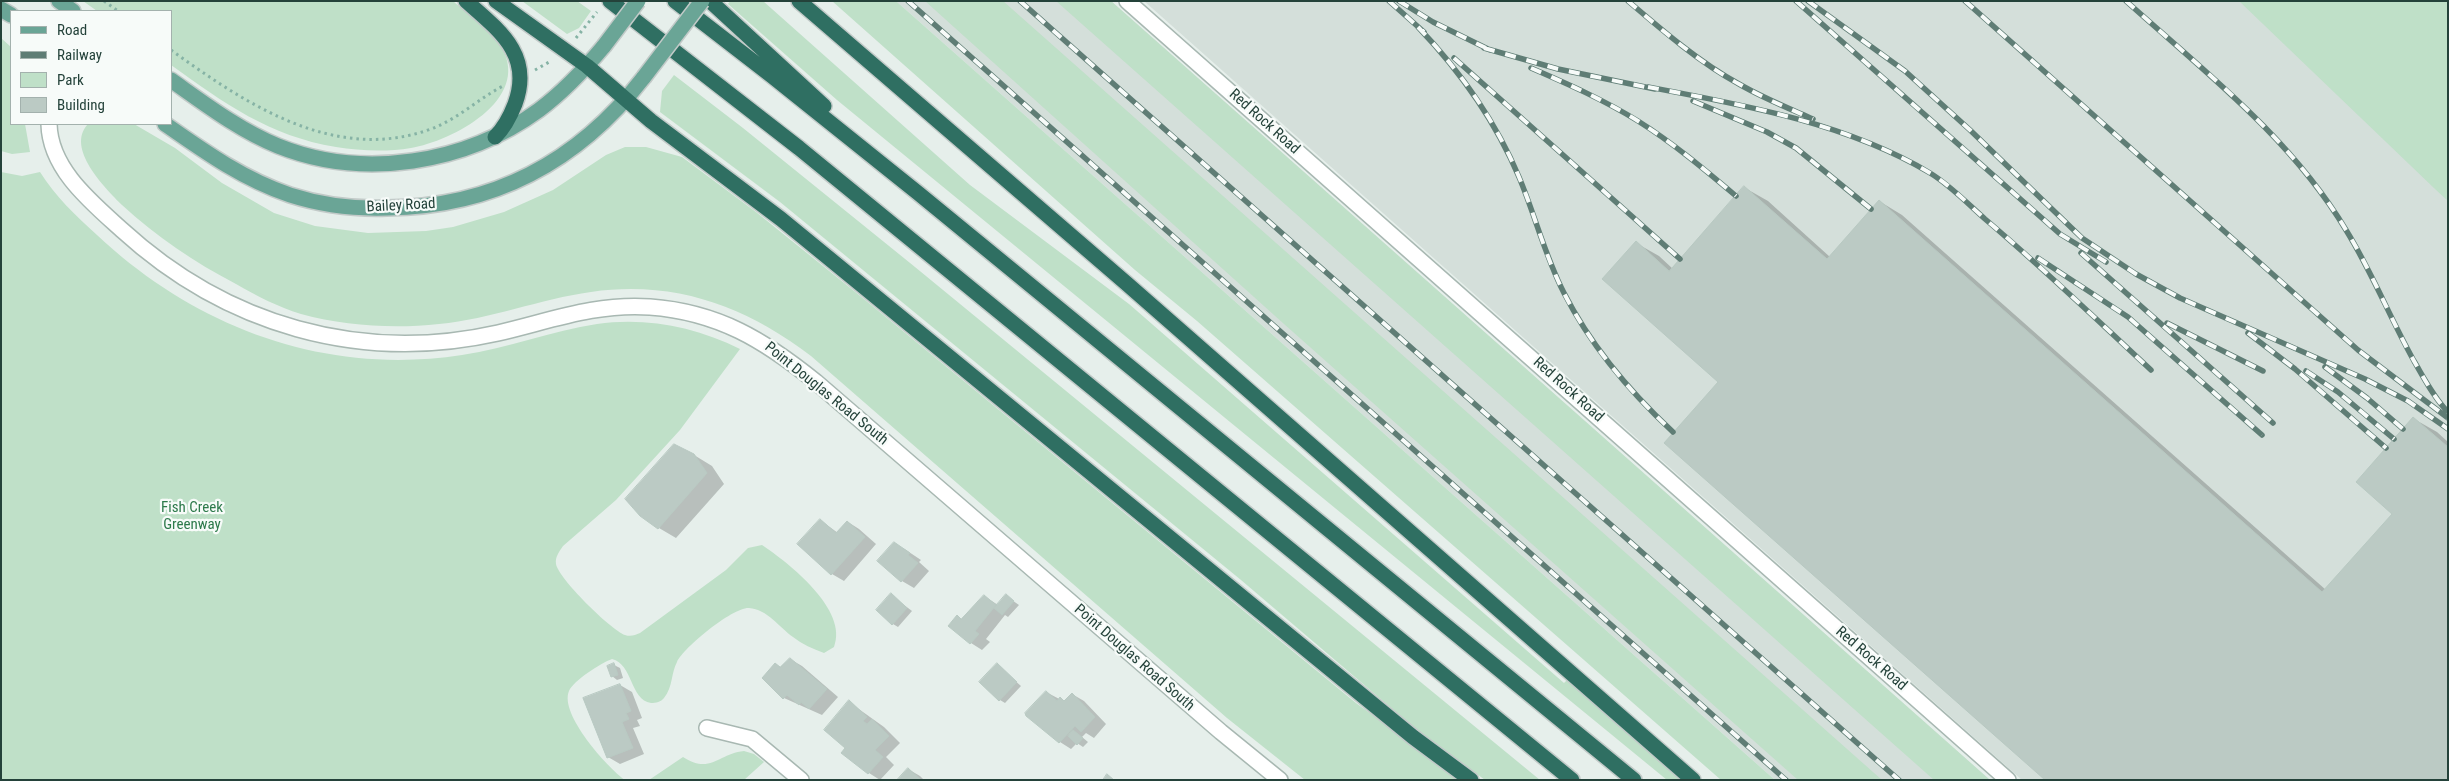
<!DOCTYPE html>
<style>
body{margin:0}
#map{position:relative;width:2449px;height:781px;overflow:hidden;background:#e6efeb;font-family:"Roboto Condensed",sans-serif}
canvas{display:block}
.frame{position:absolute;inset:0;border:2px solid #24423a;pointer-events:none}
.legend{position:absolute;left:10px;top:10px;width:162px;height:115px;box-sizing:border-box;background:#f7fbf9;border:1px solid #a3b1ad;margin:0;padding:6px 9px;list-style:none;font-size:15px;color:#24423a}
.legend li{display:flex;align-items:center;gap:10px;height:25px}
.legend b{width:25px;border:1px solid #a3b1ad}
</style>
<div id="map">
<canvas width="2449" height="781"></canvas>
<div class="frame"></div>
<ul class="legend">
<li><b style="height:6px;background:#6aa596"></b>Road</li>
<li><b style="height:6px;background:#5f7d75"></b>Railway</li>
<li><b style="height:14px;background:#bfe0c8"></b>Park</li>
<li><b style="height:14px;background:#bbcac4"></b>Building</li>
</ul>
</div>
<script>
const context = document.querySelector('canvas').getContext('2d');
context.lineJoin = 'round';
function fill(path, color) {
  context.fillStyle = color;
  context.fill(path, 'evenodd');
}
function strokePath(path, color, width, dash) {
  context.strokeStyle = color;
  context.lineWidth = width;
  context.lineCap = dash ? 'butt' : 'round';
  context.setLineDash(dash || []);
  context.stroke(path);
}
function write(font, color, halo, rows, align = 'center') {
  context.font = font + ' "Roboto Condensed",sans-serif';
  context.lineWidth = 4.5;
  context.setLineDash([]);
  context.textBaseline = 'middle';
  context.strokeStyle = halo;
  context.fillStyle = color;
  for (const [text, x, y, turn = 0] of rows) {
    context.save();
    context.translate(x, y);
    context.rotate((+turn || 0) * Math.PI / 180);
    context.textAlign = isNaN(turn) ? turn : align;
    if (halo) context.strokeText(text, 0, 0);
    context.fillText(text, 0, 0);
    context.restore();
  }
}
fill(new Path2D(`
 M896,1H1111L1990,780H1775Z
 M1144,1H2448V780H2022Z`), '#d4dfda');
fill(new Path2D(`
 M83,1H453C469,15 492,30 502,48C531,100 452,141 411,148C387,152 360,151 336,147C269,136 224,103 171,65V11H97Z
 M522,1H577L591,11L579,28L567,34Z
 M730,1H763L970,185L1129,304L1564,683L1568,679L1682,780H1667L837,100L728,4Z
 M832,1H896L1775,780H1721L1197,321L1135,270Z
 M925,1H1003L1882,780H1798L1284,324Z
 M1056,1H1111L1990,780H1934Z
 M2239,1H2448V201L2435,189Z
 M1,38L11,47V124H25L30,152L12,154L1,151Z
 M674,75L743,128L915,267L1540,780H1485L1416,729L1241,580L780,202L660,112L662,91Z
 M88,124H134L175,148L222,183L274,213L315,226L368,233L426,231L453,227L504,212L553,190L606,155L625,147H646L682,157L756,212L859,295L1356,703L1462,780H1305L1227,718L811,356C745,306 675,280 591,292C540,299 491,319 439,324C394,329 345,326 301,314C278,307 257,296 236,284C194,262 157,237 122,205C105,188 65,148 88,124Z
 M1,172L22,176L40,172C55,196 76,216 97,235C196,328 325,376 462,355C508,348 552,331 597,324C646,317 696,327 740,349L680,430L616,500L563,546C559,552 555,557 556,564C558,578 611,630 625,635C631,637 635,635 640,633L726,570L748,548L762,545C789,563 849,610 834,647L824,653C813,649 802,644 793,637C780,628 767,609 749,608C733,607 684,647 677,662C671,673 673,687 664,698C661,702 656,703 651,703C630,700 633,664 612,659C601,663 573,681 569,691C559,714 608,768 625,780H1Z
 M744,751L754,754L764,762L744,780H649L683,757C711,775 719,753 744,751Z`), '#bfe0c8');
fill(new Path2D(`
 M1745,188L1768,201L1830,257L1879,201L1902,215L2326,590L2393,514L2414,419L2437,432L2448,442V780L1720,382L1636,243L1659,256L1673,269Z
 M694,455L712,466L724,484L676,538L659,528Z
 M820,520L838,533L848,522L859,529L876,544L844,581L832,574L799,544Z
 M903,548L921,560L919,562L929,571L914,588L902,581Z
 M891,595L912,611L898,627L893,624Z
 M984,596L998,605L1006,596L1019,605L1008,617L1005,615L986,639L990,642L982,650L971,643L950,626L962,620Z
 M790,659L802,666L838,697L822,715L784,698L764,678L776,664L781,668Z
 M614,665L620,668L623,678L617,680L612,676Z
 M997,665L1021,686L1005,703L1000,700Z
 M620,685L632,692L642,718L637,720L640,726L633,728L644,754L620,764L608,757Z
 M1046,692L1065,702L1072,694L1084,701L1106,724L1094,738L1086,733L1082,737L1088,742L1083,747L1077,743L1071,749L1060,742L1027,713Z
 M849,702L884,727L900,743L886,757L894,765L880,780L869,773L847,748Z
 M908,769L920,776L924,780H899Z`), '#0003');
const building = new Path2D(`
 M1744,186L1827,259L1879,200L2322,592L2392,514L2356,482L2413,417L2448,447V780H2045L1664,443L1718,382L1602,279L1636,241L1669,271Z
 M674,444L694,454L707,473L658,529L640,516L625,499Z
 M820,519L836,533L847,521L865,537L831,575L797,544Z
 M894,542L910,553L908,555L918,563L901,582L877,561Z
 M891,593L907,608L892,625L876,610Z
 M1006,594L1014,601L1002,615L994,608Z
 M984,595L996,605L975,631L979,634L970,644L948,626L957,615L961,619Z
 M790,658L827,689L809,709L801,702L799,705L787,695L783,699L762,678L775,663L780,667Z
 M614,663L618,675L611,677L607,666Z
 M997,663L1017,682L999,701L979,682Z
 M620,684L631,711L626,713L629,719L622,722L633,748L607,758L583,698Z
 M1046,691L1057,701L1060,697L1064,701L1072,693L1095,717L1081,732L1075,726L1059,743L1026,716L1025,713Z
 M849,700L867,717L863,721L867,724L872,719L889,736L875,750L883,757L868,774L841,753L845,748L824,730Z
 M1073,730L1083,738L1077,745L1068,736Z
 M908,768L921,780H897Z
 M1107,774L1114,780H1103Z`);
fill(building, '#bbcac4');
strokePath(building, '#b8c9c2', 1);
const minor = new Path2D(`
 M1127,1L2008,780
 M49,124C50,169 91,202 122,230C226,325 360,364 498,333C550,321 596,303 650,307C718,312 764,340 816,382L1221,732L1280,780
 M707,728L752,739L801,780`);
const major = new Path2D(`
 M59,1L73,11
 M1,9L11,15
 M171,80C205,104 239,130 278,146C363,180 465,164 539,110C563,92 584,70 604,46
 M165,124C205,152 243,179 290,195C321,205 355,209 387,208C494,207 579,161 644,77`);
const highway = new Path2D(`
 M466,1C500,31 533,55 515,104C510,117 504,128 495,137
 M496,1L587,66L651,121L781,219L1413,737L1471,780
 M610,1L799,148L1572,780
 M675,1L772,76L918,193L1634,780
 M710,1L824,106
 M799,1L1126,283L1693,780`);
strokePath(minor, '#a8b8b2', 18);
strokePath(major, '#c2cac8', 18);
strokePath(highway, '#c2cac8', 18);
strokePath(new Path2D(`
 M104,1L118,11
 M576,38L597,12
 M171,50C246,104 335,164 431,129C458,119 478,99 503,86
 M535,70L551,61`), '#86b3a5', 3, [2.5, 4]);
strokePath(minor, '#fff', 15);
strokePath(major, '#6aa596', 15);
strokePath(highway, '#2f6f62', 15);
const rail = new Path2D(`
 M908,1L1786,780
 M1020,1L1899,780
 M1389,1L1424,32
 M1399,1L1433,22L1490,50
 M1628,1C1663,31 1699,62 1739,84C1763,98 1788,108 1813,119
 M1796,1L2060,234L2106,262
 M1808,1L1905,71L1970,130L2082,238L2136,274L2180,298L2365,379L2408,401L2448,429
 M1965,1L2358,350L2448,418
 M2126,1C2205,72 2291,138 2346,230C2372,272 2390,318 2414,361C2424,378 2434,398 2448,412
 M1418,27C1461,72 1495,120 1519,177C1535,215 1545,256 1564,293C1591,346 1630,392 1673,432
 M1484,48L1558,69L1655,89
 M1454,58L1680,259
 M1531,68C1568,84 1604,100 1638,121C1673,143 1704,169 1736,196
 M1648,87C1744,105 1846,123 1930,173C1950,185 1968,204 1985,219C2042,267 2096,319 2151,370
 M1693,101L1767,132L1796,148L1871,209
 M2081,253L2273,423
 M2038,258L2128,317L2262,435
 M2167,323L2263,371
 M2248,333L2295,369L2386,448
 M2325,367L2367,398L2403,429
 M2306,371L2338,392L2394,439`);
strokePath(rail, '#5f7d75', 5.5);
strokePath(rail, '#f7fbf9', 4, [11]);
const majorBridge = new Path2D(`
 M604,46L638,1
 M644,77L702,1`);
strokePath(majorBridge, '#c2cac8', 18, []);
strokePath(majorBridge, '#6aa596', 15);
write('15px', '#24423a', '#f7fbf9', [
 ["Red Rock Road",1264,122,42],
 ["Bailey Road",401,206,-3],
 ["Red Rock Road",1568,390,42],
 ["Point Douglas Road South",826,394,39],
 ["Point Douglas Road South",1134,658,41],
 ["Red Rock Road",1871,659,41]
]);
write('15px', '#2d7a4b', '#f7fbf9', [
 ["Fish Creek",192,508],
 ["Greenway",192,525]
]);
</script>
